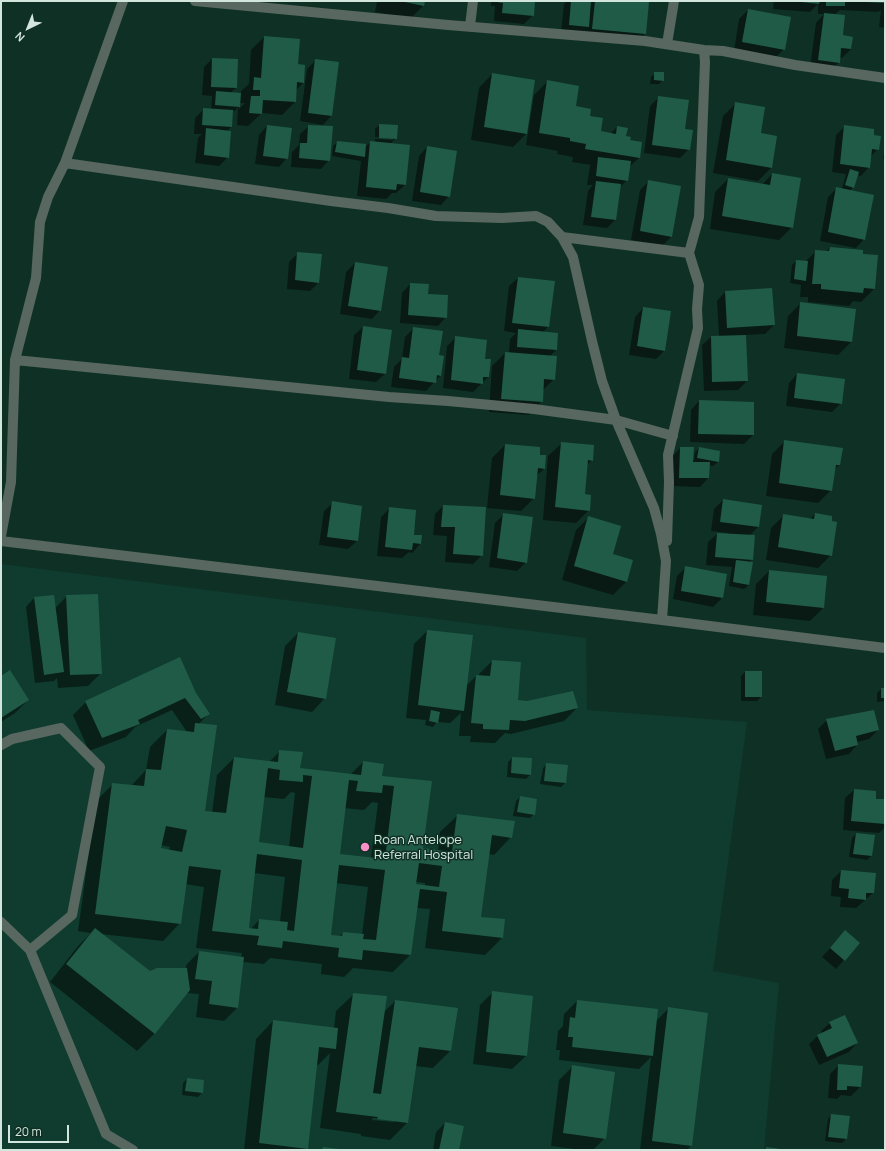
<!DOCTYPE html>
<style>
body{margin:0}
#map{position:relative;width:886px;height:1151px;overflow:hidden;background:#0f3125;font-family:Manrope,sans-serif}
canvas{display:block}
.frame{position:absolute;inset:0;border:2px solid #d3e6de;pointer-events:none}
.north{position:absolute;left:8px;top:8px;width:40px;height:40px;-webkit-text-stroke:3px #0f3125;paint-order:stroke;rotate:223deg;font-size:11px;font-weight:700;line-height:16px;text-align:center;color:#d3e6de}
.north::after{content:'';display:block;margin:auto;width:14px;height:18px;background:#d3e6de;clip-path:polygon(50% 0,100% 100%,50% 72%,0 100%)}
.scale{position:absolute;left:8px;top:1125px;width:61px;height:18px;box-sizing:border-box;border:2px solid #d3e6de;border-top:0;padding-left:5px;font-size:12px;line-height:14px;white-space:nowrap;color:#d3e6de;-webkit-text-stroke:3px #0f3125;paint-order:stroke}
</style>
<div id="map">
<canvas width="886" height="1151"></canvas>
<div class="frame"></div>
<div class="north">N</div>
<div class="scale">20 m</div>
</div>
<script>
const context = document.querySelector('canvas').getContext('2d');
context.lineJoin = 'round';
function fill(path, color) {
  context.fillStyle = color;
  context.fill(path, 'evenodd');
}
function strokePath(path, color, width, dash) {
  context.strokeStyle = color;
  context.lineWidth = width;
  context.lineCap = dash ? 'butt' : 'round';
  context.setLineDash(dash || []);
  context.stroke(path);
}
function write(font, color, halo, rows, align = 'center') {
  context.font = font + ' Manrope,sans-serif';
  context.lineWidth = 3;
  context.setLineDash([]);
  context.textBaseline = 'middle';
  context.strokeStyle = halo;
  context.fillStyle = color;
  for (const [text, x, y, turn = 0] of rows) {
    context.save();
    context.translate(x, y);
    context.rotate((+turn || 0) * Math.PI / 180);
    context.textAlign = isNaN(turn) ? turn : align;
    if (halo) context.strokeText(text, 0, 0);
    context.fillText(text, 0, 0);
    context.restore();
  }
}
fill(new Path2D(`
 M1,564L586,638L587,710L747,722L713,971L779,983L764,1150H1Z`), '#0f3c2e');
fill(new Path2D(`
 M377,1H424L423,6L410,19L375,12Z
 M491,1H534L533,15L524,24L494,21L495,6H491Z
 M567,1H590V3L592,1H627L645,34L636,42L584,37L585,30L579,35L561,33L564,4Z
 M774,1H885V28L879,27L881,10L878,12L840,10L834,15L842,36L852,38L851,49L842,58L839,57V62L830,71L810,68L816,23L824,14H818V4L810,12L773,9Z
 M748,10L784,49L775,58L734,51L739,19Z
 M264,37L297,65L303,83L296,90L295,102L282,115L262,113L248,126L237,125L238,107L235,111L232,110L231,127L227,131L228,157L219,166L195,163L198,138L202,134H194L195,118L204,109L211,110L212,96L202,95L204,67L212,59L236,88L230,93L241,94V91L249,84L251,50ZM239,103H245L239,109Z
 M316,60L331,116L323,125L300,121L307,69Z
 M655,73L663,80L659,84H650L651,77Z
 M492,74L526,134L513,147L471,140L479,88Z
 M548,81L575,107L588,117L600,132L610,134L617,127L629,141L639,158L629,167L627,180L619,188L615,220L607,228L583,225L588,191L593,185H587L590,166L591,165L572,162L573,157L557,154L558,151L526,145L534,95Z
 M659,97L684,129L689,149L680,158L644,153L650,106Z
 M736,103L760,134L771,168L758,181L713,173L723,116Z
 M379,125L396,138L390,144L405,185L396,193H392L386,199L357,196L361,161L332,156L333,146L338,142L365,147L371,142H375V139L393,140V138L375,137V129Z
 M267,126L287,158L279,167L255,164L259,135Z
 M309,126L329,160L321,169L291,167L292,152L299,145L300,134Z
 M845,126L873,136L878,149L870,157L869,167L861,176L856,175L853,187L850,191L864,239L856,248L820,241L828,197L837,188L842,189L846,174L832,172L836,135Z
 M885,146V159H883Z
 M427,147L449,196L441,205L412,201L419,156Z
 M772,174L792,227L779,240L710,229L715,192L728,179L762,185Z
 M649,181L671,237L663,245L631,240L640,190Z
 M830,248L874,289L861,302L853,301L849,306L808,302V297H800L801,285L790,283L792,265L796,261L805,262L816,251H826Z
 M298,253L319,282L310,291L287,289L289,262Z
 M355,263L380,310L372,319L340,314L346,272Z
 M518,278L553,282L548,327L543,332L556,350L550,356L554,379L542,391V401L529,415L489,412L492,366L505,353H509L510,339L516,333L504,331L509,286Z
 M410,284L427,295L446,317L438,326L400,323L402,293Z
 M725,292L774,325L765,334L745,335L747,381L738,390L704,391L702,345L711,337L719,336L717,301Z
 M801,303L851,342L838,355L784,348L788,316Z
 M643,308L664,351L656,359L629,355L635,317Z
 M363,327L385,374L376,382L349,379L354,335Z
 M414,328L438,356L440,376L426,391L391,387L394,367L402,359L405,337Z
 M456,337L484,360L488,377L473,392L443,388L447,346Z
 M797,374L841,403L832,412L786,406L789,383Z
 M699,401L753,435L744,444L690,442L691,410Z
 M785,441L839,465L834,470L831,490L818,503L766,496L772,454Z
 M562,443L592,460L587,465L584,495L589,510L576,523L543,520L548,456Z
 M505,445L539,455L544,469L536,476L534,498L521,511L487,508L492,458Z
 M680,448L693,460H694L695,452L699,448L718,462L713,466L708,465V478L700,487L671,486L672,457Z
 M723,500L761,506L758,527L749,536L752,559L749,563V585L744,589L729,586L732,567L706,565L708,542L717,534H727L728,533L711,531L714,509Z
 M333,503L357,541L348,549L319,545L324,511Z
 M443,506L482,555L473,564L445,562L447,536L433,535L435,514Z
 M390,508L420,544L412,553L409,552L402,558L377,556L381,517Z
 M504,514L526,562L517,571L489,567L495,523Z
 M815,514L831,555L818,568L766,560L771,528L784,515L810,519Z
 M589,517L626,582L613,595L562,580L576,530Z
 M686,567L726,575L722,598L713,607L673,599L677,576Z
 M769,571L823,608L810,621L753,615L756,584Z
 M67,596L101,673L88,686L58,688L57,678L54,681L35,683L26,607L34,598L55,608Z
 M427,631L466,686L476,676H479V674L492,661L517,701L577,708L564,721L511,734L505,733L495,743L470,742L471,736H459L461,713L450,723L437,722L433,727L425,725L426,720L406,718L414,644Z
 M298,633L325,698L312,712L275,705L285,646Z
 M745,672L761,697L757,701H741V676Z
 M1,677L28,700L15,713L1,722Z
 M881,689H885V701L877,702V693Z
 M195,693L209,713L199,724L204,812L212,813L217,775L234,758L269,762L280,751L299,769L350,775L363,762L381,777L430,782L421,849L438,851L440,832L458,815L511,837L494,855L489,854L480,918L502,938L485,955L425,948L430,909L416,908L410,955L393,972L353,968L344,977L321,974L322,964L270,958L264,964L243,962L237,1008L224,1021L196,1017L199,994L187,993L154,1034L137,1051L50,982L78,946L91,933L78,931L96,801L113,784L131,786L146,770L150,747L167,730L187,732L172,710L135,727L126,737L89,751L73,715L86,702ZM291,792L295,793L289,847L258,843L263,797L284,799ZM372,802L378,803L371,858L339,855L344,808L364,810ZM161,845L170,847L169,850L160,849ZM254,873L285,877L280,922L259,920L251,929H248ZM416,882L425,883V886L415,884ZM336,883L368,887L362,935L343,933L339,937L330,936ZM185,884L204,887L196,948L242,953L241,957L199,952L186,965V969L150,972L101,934L163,941L180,923Z
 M827,720L878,730L869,739L857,742V745L849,754L826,759L818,729Z
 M512,758L530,775L526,779L507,777L508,762Z
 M547,764L567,766L565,783L561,787L540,784L543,768Z
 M854,790L875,792V799L885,800V827L879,833L843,830L845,798Z
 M520,797L534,814L530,818L513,816L516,801Z
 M856,834L874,836L871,856L867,860L849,857L852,838Z
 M841,871L873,893L856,908L840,907L841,897L831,896L832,880Z
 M845,932L859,943L836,969L822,957Z
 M493,992L532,997L526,1056L512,1069L473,1064L480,1005Z
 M354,994L384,1012L395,1001L450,1051L433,1068L415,1066L407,1123L390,1140L361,1136V1134L320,1128L330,1053L318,1065H316L307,1148L305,1150H244L256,1039L273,1021L334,1028L336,1011ZM373,1118L394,1120V1122L372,1120Z
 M577,1001L656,1021L668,1009L691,1146L687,1150H640L651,1057L639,1069L559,1060L560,1050H556L558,1031L563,1026L564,1014Z
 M830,1023L857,1043L849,1052L819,1065L809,1044L818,1036L822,1034L821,1031Z
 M839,1065L861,1067L860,1087L851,1096L841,1095L837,1099L828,1098L830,1074Z
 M572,1067L605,1138L593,1150H582L551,1146L559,1080Z
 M187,1079L202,1093L198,1097L182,1095L183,1083Z
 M832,1115L846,1139L842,1143L825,1141L828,1119Z
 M445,1123L458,1150H433L436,1132Z`), '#0007');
fill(new Path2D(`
 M400,1H425L424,6Z
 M497,1H535L534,16L502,13L503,3L497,2Z
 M571,1H591L589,27L569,25Z
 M595,1H637L649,2L646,34L592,29Z
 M801,1H820L819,4L801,2Z
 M826,1H845V6H826Z
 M866,1H885V3L866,2Z
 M748,9L791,17L785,50L742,42Z
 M824,13L845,15L843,35L853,37L851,49L841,48L840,63L818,60Z
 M264,36L300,39L298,64L305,65L304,83L297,82L296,102L263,100L262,114L249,113L251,96H260V90H253L254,77L261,78Z
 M212,58L238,59L237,88L211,87Z
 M315,59L339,62L332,116L308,113Z
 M654,72H664V81L654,80Z
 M492,73L535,80L527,134L484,127Z
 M547,80L579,86L576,106L591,109L590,116L603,118L601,131L616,134L617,126L628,128L626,136L631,137L630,140L642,142L640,158L585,149L586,144L570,141V138L539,133Z
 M216,91L241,93L240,107L215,105Z
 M658,96L689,100L685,129L693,130L690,150L652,145Z
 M735,102L765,107L761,133L777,136L772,168L726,160Z
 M203,108L233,110L232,127L202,125Z
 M379,124L398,125L397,139L379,138Z
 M267,125L292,128L288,159L263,156Z
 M308,125L333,126L330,161L299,158L300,143H307Z
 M844,125L874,129V135L881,136L879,150L872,149L870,168L840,164Z
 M206,128L231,131L229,158L204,155Z
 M337,141L366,144L365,157L335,152Z
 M370,141L410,145L406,185L397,184L396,190L366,187Z
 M427,146L457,151L450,197L420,192Z
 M598,157L631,161L628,181L596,176Z
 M850,169L859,172L854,188L845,185Z
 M772,173L801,178L793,228L722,216L728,178L770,185Z
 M648,180L681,186L672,237L640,231Z
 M596,181L621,184L616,220L591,217Z
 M836,187L874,195L865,240L828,232Z
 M830,247L863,250V254L878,255L875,289L864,288L863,293L821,289V284H812L815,250L829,251Z
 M297,252L322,254L319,283L295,280Z
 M796,260L808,261L806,281L794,279Z
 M355,262L388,267L381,311L348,306Z
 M518,277L555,281L549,327L512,323Z
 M410,283L429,284L428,294L448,295L447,318L408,315Z
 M772,288L775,325L727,328L725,291Z
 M800,302L856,309L852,342L797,336Z
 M643,307L671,311L665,351L637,346Z
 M363,326L392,330L386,374L357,370Z
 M413,327L443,331L439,355L444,356L441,376L437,375L436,383L399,378L402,357L409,358Z
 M518,329L558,333L557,350L517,347Z
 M746,335L748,381L712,382L711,336Z
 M455,336L487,340L485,359H491L489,377H483V384L451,380Z
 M505,352L557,356L555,380L544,379L543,402L501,399Z
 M797,373L845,379L842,404L794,398Z
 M699,400L754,402V435L698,434Z
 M784,440L843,448L840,465H836L832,491L779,483Z
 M561,442L594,445L593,461L588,460L585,494L591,495L590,511L555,507Z
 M505,444L540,447V455H546L545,469L538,468L535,499L500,495Z
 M680,447H694L693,462H710L709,478H679Z
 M699,447L720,451L719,462L697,458Z
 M723,499L762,505L759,527L720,522Z
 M332,501L362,506L358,541L327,537Z
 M443,505L486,507L483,556L453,554L455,527H441Z
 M389,507L416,510L414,535H422L421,544L413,543L412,550L385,547Z
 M503,513L533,517L527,563L497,558Z
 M815,513L832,516V521L837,522L832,556L778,547L783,514L814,519Z
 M588,516L621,526L613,554L633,560L627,582L574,566Z
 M717,533L755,535L753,560L715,557Z
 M736,560L753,562L749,585L733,582Z
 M685,566L727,574L723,598L681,591Z
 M769,570L827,576L824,608L766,602Z
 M98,594L102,674L70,675L66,595Z
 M54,595L64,672L44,675L34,597Z
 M427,630L473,635L464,711L418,705Z
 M298,632L336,638L326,699L287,692Z
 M180,657L196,693L210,714L201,719L185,698L138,720L140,724L102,738L85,701Z
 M492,660L521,662L518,700L527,701L573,691L578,708L525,721L510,720L509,730L483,729V724L471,723L476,675L490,676Z
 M10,670L29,700L1,718V676Z
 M745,671H762V697H745Z
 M881,688H885V698H881Z
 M431,710L440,712L438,723L429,721Z
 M874,710L879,730L856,736L858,745L835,751L826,719Z
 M195,723L217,725L205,811L226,813L234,757L278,762L279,750L303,752L300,768L361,775L363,761L384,764L382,776L432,781L423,848L452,852L457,814L515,821L512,838L492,835L481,917L505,919L503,938L442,931L447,892L420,889L411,955L363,950L362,960L338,957L339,948L283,941L282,948L257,945L259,936L212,931L221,870L189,866L181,924L95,914L112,783L144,786L146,769L161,770L167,729L194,732ZM268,768L280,770L279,780L303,782V775L312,776L303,848L259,842ZM349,780L358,781L356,791L382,793L383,785L394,786L385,859L340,854ZM166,826L187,830L182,852L161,848ZM257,854L302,860L294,931L287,930L288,922L259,919L258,929L249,928ZM419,863L442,866L439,887L416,884ZM339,865L385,870L376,940L363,939L364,934L343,932L342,936L331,935Z
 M512,757L532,758L531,775L511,773Z
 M546,763L568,765L566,783L544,781Z
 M854,789L876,791V799H885V824L851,821Z
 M520,796L537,799L535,815L517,812Z
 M856,833L875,835L872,856L853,854Z
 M841,870L876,873L874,893H866V900L848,898L849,889L839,888Z
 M95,928L150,971L157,968H187L190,990L155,1034L66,964Z
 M845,930L860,943L845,961L830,948Z
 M199,951L244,957L238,1008L209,1004L212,981L195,979Z
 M492,991L533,996L527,1056L486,1052Z
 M353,993L387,996L373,1093L381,1094L395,1000L458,1008L451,1051L419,1047L408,1123L377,1119L378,1117L336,1112Z
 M577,1000L658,1009L653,1056L572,1047L573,1037H568L570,1017L575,1018Z
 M668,1007L708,1013L692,1146L652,1141Z
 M845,1015L858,1043L827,1057L817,1035L832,1028L829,1022Z
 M273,1020L338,1028L336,1049L319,1047L308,1149L259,1143Z
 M838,1064L863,1066L861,1087L847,1086V1090H837Z
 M572,1065L615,1072L606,1139L563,1133Z
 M187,1078L204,1080L203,1093L185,1091Z
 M831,1114L850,1116L847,1139L828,1137Z
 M445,1122L464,1126L459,1150H439Z
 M323,1147L339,1149V1150H322Z
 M766,1147L781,1149V1150H766Z`), '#205b47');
strokePath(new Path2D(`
 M195,1L448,25L645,41L704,50L723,51L795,65L885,78
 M470,26L473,1
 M667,44L674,1
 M65,163L331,201L388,208L436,216L502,218L536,216L548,222L562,237L573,257L592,341L602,381L616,420L654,508L661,534L666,561L662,620
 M562,237L689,253
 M15,360L389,397L448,401L534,409L616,420L673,436
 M1,536L11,482L15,360L36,278L40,222L48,197L65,163L123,1
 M1,541L662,620L885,648
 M667,541L669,482L668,455L698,328L697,309L699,285L689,253L699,217L705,62L704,50
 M1,745L12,739L61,728L100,767L72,915L30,950L1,922
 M30,950L106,1134L133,1150`), '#586760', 10);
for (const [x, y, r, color] of [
 [365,847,5,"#f98fc9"]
]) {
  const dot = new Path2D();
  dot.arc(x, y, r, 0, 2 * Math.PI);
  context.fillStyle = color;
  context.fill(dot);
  strokePath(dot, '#0f3125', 1.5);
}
write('13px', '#d3e6de', '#0f3125', [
 ["Roan Antelope",374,840],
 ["Referral Hospital",374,855]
], 'left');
</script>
